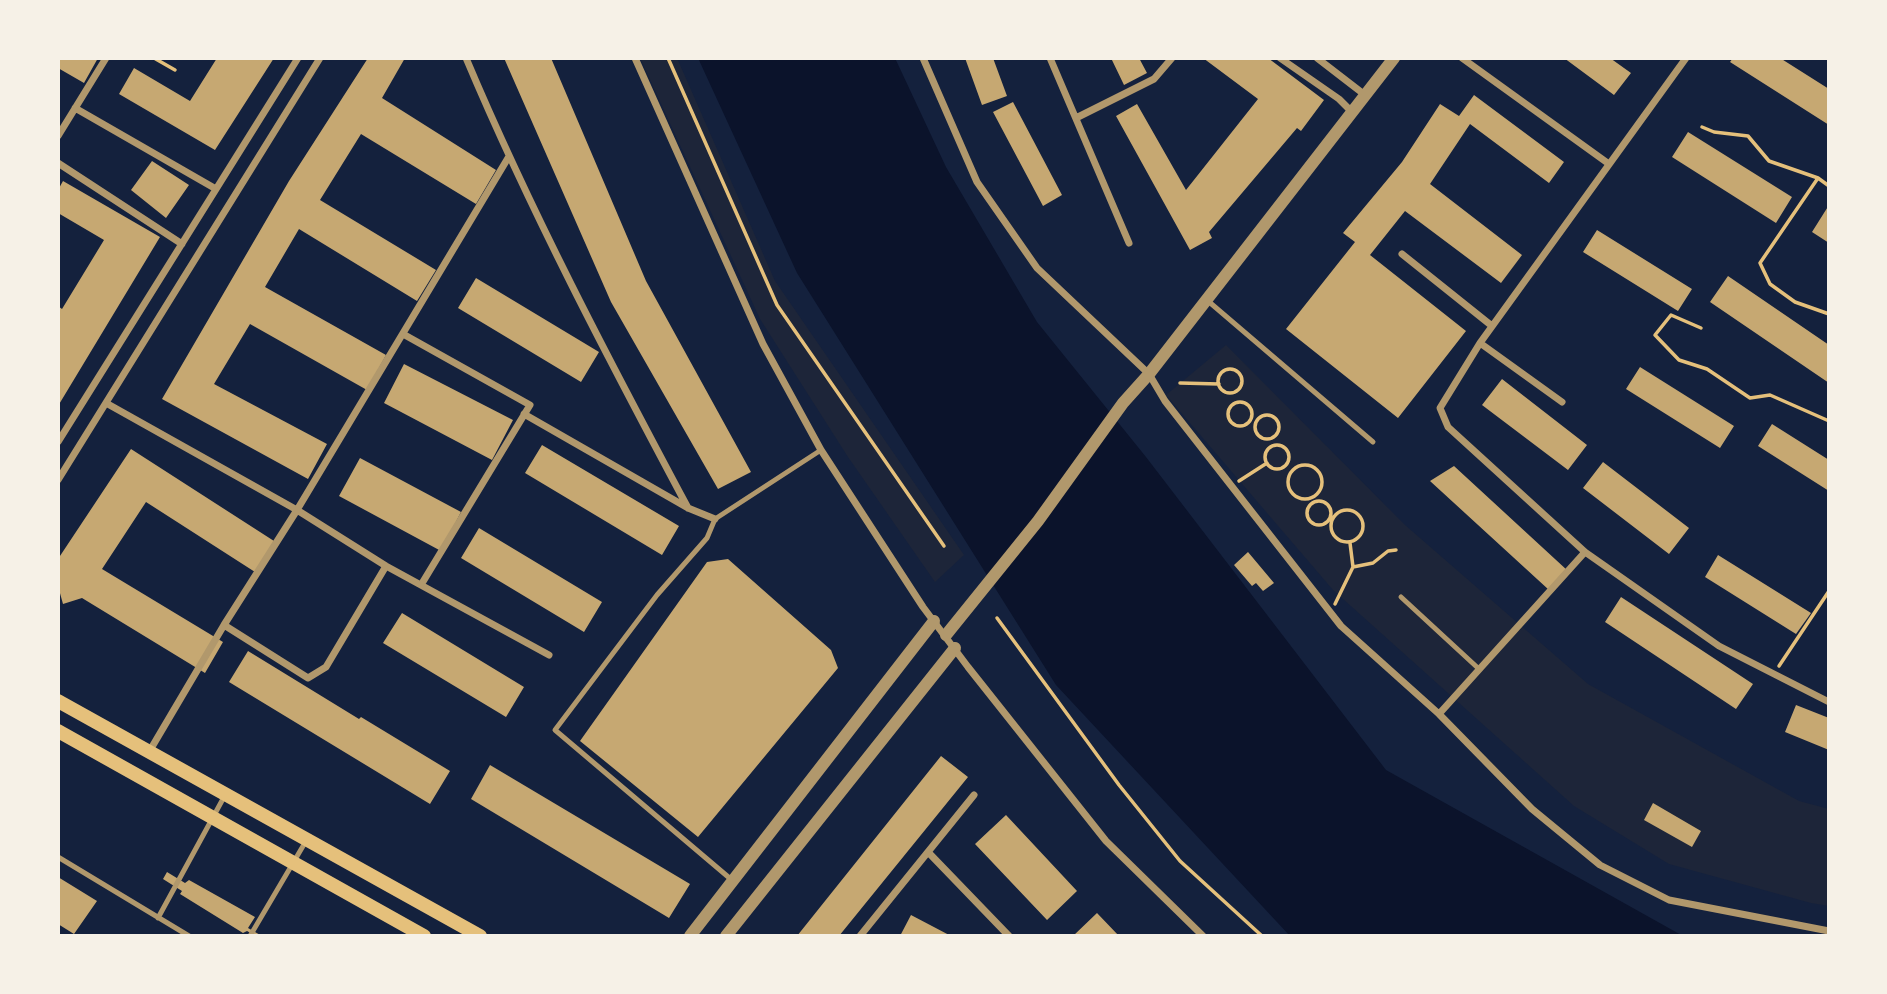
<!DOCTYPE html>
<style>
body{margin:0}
#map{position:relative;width:1887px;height:994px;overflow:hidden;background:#14213d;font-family:"Source Sans 3",sans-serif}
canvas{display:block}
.frame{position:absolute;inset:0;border:60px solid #f6f1e7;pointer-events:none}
</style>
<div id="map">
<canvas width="1887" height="994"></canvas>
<div class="frame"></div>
</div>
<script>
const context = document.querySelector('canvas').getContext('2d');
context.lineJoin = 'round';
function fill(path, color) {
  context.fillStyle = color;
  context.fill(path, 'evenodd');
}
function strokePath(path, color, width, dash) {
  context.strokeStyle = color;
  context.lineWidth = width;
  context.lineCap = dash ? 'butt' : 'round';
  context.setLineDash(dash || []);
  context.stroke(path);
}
fill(new Path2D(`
 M640,58H677L775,281L964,555L935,582L848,457L760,319Z
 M1226,345L1405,525L1588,684L1799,801L1829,809V906L1811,903L1669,864L1574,806L1333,590L1166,395Z`), '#1d2539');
fill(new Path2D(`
 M698,58H895L946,167L1037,322L1146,457L1386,770L1683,936H1290L1056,685L797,273Z`), '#0b132b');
fill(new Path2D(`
 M58,58H98L84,83L58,68Z
 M217,58H274L215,150L119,94L134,68L190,101Z
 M368,58H405L382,98L496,170L476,204L361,134L320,200L436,270L417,301L299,229L265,287L386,355L367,390L250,324L214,384L327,444L308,479L162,399L289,181Z
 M504,58H551L646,281L751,472L718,489L611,302Z
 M965,58H993L1007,96L982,105Z
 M1111,58H1139L1147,73L1124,85Z
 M1203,58H1268L1324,100L1301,131L1297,128L1209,232L1212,238L1190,250L1116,116L1137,104L1186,190L1258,99Z
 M1564,58H1610L1631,73L1614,95Z
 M1733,58H1780L1829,89V125L1730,62Z
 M1474,95L1564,162L1549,183L1470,124L1430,184L1522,255L1501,283L1405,211L1370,255L1466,331L1398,418L1286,329L1355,242L1343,233L1402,162L1440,104L1459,116Z
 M1013,102L1062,195L1043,206L993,112Z
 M1688,132L1792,197L1776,223L1672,157Z
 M152,161L189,185L166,218L131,190Z
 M63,181L160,237L58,406V306L62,309L104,240L58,213V190Z
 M1829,205V243L1812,232Z
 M1597,230L1692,289L1678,311L1583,252Z
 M1728,276L1829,345V383L1710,302Z
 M476,278L599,352L581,382L458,308Z
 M404,364L513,420L492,460L384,403Z
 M1640,367L1734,426L1720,448L1626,389Z
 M1502,379L1587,445L1568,470L1482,405Z
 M1772,424L1829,460V491L1758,446Z
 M542,445L679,526L662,555L525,473Z
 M131,449L274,541L255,572L146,502L102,569L223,642L205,673L82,598L63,604L58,586V559Z
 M360,458L461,512L441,551L339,496Z
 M1603,462L1689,528L1669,554L1583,488Z
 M1454,466L1568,571L1549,590L1430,481Z
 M479,528L602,602L584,632L461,558Z
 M1248,552L1274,583L1263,591L1256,583L1252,586L1234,565Z
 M1718,555L1811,613L1796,634L1705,577Z
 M728,559L831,650L838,668L698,837L580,741L707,562Z
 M1621,597L1753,684L1736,709L1605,622Z
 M402,613L524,687L506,717L383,643Z
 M248,651L359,719L361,717L450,771L430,804L229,682Z
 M1796,705L1829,718V750L1785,732Z
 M941,756L968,777L839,936H797Z
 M490,765L690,884L669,918L471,799Z
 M1653,803L1701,831L1692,847L1644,820Z
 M1006,815L1077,891L1047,920L975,844Z
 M167,872L185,883L189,880L255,917L248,928L262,936H256L247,931L243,933L180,894L182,891L163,879Z
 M58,877L97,901L74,934L58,924Z
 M1097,913L1119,936H1073Z
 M911,915L951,936H900Z`), '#c6a872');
strokePath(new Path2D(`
 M154,58L175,70
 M668,58L777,305L944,546
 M1702,127L1714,132L1748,136L1769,161L1818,178L1829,186
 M1818,178L1760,263L1770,284L1795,302L1829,314
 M1701,328L1671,315L1655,335L1679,360L1707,369L1750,398L1770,395L1829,421
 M1218 381a12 12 0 1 1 24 0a12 12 0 1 1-24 0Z
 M1180,383L1219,384
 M1228 414a12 12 0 1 1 24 0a12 12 0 1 1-24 0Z
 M1255 427a12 12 0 1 1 24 0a12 12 0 1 1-24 0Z
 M1265 457a12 12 0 1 1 24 0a12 12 0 1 1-24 0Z
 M1288 482a17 17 0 1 1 34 0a17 17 0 1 1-34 0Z
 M1239,481L1267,463
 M1307 513a12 12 0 1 1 24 0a12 12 0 1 1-24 0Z
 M1331 526a16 16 0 1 1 32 0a16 16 0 1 1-32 0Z
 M1353,567L1373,563L1388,551L1396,550
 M1335,604L1353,567L1350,543
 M997,618L1119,785L1180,861L1262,936
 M1779,666L1829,591`), '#e5c07b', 3.5);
strokePath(new Path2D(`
 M1208,301L1373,442
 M1401,597L1479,669
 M58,857L189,936
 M733,881L555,730L657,595L707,538L715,519L821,450
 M158,918L224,797
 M250,936L306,841`), '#b1986c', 5);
strokePath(new Path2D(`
 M466,58C531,212 609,360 688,508
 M635,58L763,344L821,450L923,607L968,667L1106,841L1203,936
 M923,58L977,182L1037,268L1149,374L1165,401L1341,626L1439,714L1532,809L1600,865L1669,900L1829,931
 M1050,58L1129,243
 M1280,58L1339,99L1352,112
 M1317,58L1365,95
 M1462,58L1609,164
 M1686,58L1480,343L1440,408L1448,427L1585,552L1719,646L1829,702
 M75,108L216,189
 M1076,118L1154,79L1172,58
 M58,136L106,58
 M58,163L182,244
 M1402,254L1492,326
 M403,334L530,405L421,585
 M1480,343L1562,402
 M106,403L297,510L508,158
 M524,414L688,508L715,519
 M58,442L298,58
 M58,480L320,58
 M224,625L308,678L326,667L386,566
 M1439,714L1585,552
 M149,752L224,625L297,510L386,566L549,655
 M928,852L1009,936
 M860,936L974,795`), '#b1986c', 7);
strokePath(new Path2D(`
 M946,635L1038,521L1123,403L1149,374L1394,58
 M690,936L934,621
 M726,936L955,648`), '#b1986c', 12);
strokePath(new Path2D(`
 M58,701L480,936
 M58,731L424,936`), '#e5c07b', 14);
</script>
